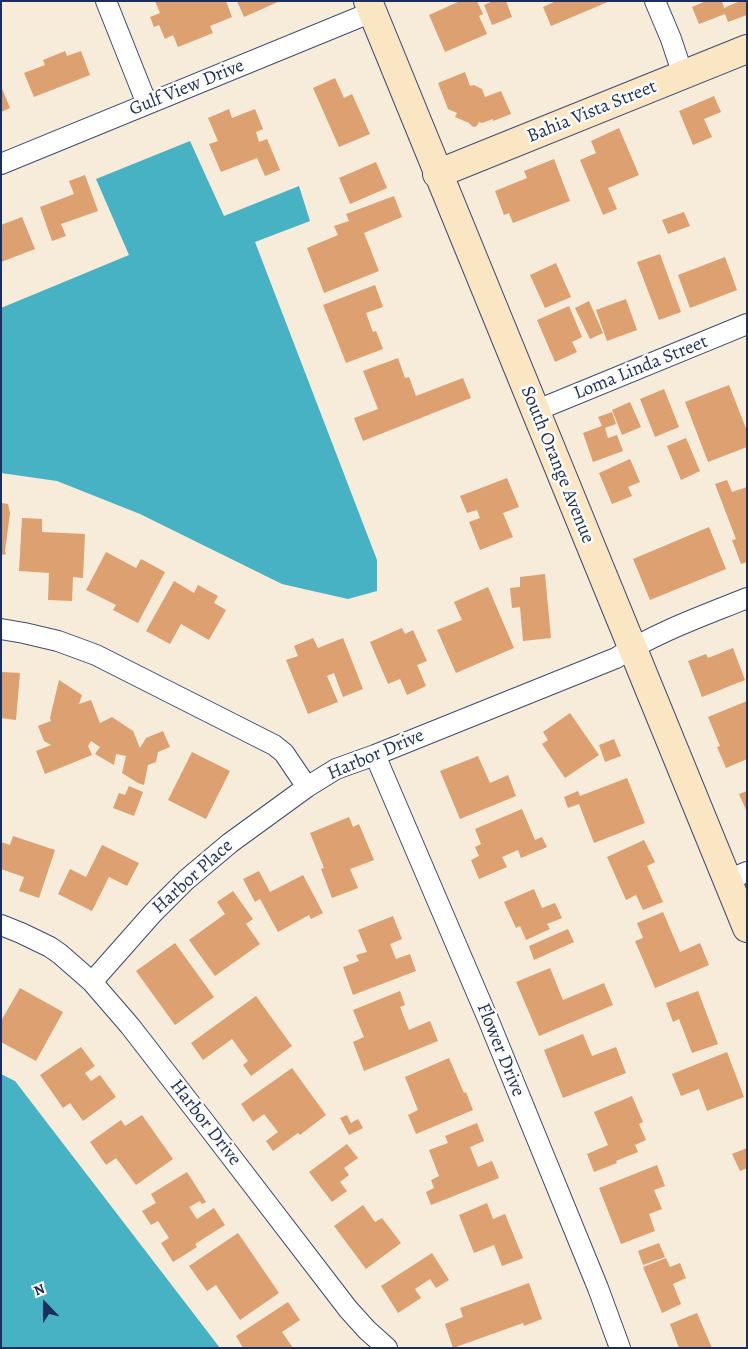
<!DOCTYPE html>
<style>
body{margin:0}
#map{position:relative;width:748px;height:1349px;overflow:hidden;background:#f7ebd9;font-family:Alegreya,serif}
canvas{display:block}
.frame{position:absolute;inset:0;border:2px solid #1b2f5e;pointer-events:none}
.north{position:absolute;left:20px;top:1279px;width:50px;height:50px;-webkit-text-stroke:4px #fdfcf7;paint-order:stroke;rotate:338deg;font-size:14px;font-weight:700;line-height:20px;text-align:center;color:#1b2f5e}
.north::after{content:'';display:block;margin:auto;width:18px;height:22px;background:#1b2f5e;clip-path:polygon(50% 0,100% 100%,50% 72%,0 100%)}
</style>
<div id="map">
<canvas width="748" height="1349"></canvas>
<div class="frame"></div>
<div class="north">N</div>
</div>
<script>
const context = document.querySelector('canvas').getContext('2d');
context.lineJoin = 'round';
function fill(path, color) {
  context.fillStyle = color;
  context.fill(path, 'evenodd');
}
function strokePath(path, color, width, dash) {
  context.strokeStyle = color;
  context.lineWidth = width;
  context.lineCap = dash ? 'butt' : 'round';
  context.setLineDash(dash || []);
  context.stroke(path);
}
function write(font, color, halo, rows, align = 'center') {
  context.font = font + ' Alegreya,serif';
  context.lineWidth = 5;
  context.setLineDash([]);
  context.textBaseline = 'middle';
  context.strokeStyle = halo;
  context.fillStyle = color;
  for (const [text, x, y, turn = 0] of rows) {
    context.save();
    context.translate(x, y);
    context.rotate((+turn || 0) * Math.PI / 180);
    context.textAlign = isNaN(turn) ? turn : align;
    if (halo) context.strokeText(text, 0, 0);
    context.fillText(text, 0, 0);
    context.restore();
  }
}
fill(new Path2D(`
 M190,141L224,216L299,186L310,221L255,242L377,560V591L348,599L282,584L140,514L57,481L1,473V308L129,255L96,179Z
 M1,1074L15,1081L220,1348H1Z`), '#46b2c4');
fill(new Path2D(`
 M155,1H226L232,17L210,26L213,33L178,47L173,35L165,39L159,25L154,27L150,17L160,13Z
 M237,1H280L244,17Z
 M460,1H477L483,14L479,16L487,34L445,52L429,15Z
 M493,1H506L512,17L492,25L484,5Z
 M556,1H610L551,26L543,7Z
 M706,1H722L724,8L740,1H747V15L728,22L725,14L699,24L692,7Z
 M65,51L67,56L81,51L90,75L34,97L24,73L45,65L43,60Z
 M465,72L470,86L474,85L482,89L485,97L501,91L511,114L493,121V119L482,123L479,122L477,126L474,127L472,126L469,123L455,117L457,113L448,109L438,83Z
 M335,78L344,98L352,94L370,134L339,147L313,88Z
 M1,86L10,108L1,112Z
 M714,96L721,112L704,119L712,137L693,145L679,111Z
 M229,109L232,118L255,109L263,129L256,132L259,142L267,139L280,170L265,176L257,158L221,172L209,144L218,141L208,118Z
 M619,128L639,175L608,188L617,209L603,215L580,160L596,153L591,141Z
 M554,159L570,201L513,223L509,213L504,215L495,191L527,178L524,171Z
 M376,162L387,188L350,204L339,178Z
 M85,175L98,211L61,224L66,236L52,241L40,207L74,194L69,181Z
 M394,196L402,217L364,233L379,271L324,293L307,248L338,235L334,226L349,221L346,214Z
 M684,212L690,226L668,234L662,220Z
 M22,217L35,249L1,262V225Z
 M660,254L681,312L659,320L637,262Z
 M725,257L737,290L690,308L678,275Z
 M556,263L571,297L545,308L530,275Z
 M375,285L383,307L366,313L373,332L376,331L383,349L346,363L323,305Z
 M626,299L637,330L607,341L596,310Z
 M589,301L603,333L590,339L575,308Z
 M569,306L582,337L572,342L577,352L555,362L537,320Z
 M398,358L405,378L409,377L416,396L463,378L471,398L363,441L354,418L378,409L363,371Z
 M729,385L747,431V447L708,462L685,402Z
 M664,389L679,427L655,437L640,399Z
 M630,402L641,427L622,435L612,410Z
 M612,412L616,424L605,428L608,438L617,435L623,451L593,462L583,433L602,426L598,417Z
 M686,438L700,471L681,480L667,446Z
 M630,459L640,482L628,487L632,496L612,504L599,473Z
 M507,478L519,507L503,513L513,537L480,550L469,522L480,518L477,510L467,513L460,496Z
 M727,480L732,492L747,487V562L741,564L732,540L736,539L715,484Z
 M1,503L8,504L10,513L5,551L6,554L1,555Z
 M22,518L42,519V532L85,534L83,578L73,577L72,601L48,600L49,573L19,571Z
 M709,527L726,569L650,600L633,559Z
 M106,552L136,568L141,559L165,572L138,623L113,610L116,605L86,590Z
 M545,574L551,638L523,641L520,607L512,608L510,588L520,587V577Z
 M174,581L194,593L198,585L218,596L214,603L226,610L209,640L181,624L170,644L146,631Z
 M488,587L514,648L456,673L437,630L462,620L454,602Z
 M402,628L405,634L413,630L427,661L417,665L426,686L407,695L400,679L388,684L370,642Z
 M313,638L318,648L343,638L363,689L343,697L334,673L327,676L338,702L308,714L286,660L298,656L294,646Z
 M733,648L745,680L702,697L688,661L706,654L708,658Z
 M2,672L20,673L16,720L1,718Z
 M59,680L82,695L79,704L91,700L100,723L112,717L133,731L140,748L146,738L163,731L170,747L158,752L156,762L148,765L144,785L138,783L122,773L126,756L116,754L114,765L95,754L100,747L91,741L88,746L92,755L45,774L36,751L51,745L44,741L38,726L51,721L50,718Z
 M747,701V759L726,768L717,747L720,746L708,717Z
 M570,713L599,755L565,778L542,744L548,740L543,732Z
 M614,739L621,756L605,762L599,745Z
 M192,752L230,771L206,819L168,800Z
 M478,756L490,783L508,775L516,796L460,819L440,771Z
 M627,778L645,823L594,843L579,804L568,808L564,797L578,791L580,796Z
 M129,786L143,792L134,816L113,808L119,793L125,795Z
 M747,791V812L739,794Z
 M522,809L535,840L542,837L547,847L521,858L518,850L502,857L507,867L479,879L471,860L479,856L475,847L481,844L475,829Z
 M349,817L353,827L359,824L374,860L350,869L358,888L332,898L321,869L324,868L310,833Z
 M13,836L55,850L39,898L19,891L24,877L1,869V842L10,845Z
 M644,840L655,862L647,866L663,902L643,910L636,895L626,900L607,857Z
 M102,845L139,863L127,886L109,877L92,911L58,894L70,869L86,877Z
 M259,871L270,892L303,875L323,913L311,919L309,915L278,932L260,899L255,902L243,879Z
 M534,889L542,908L555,903L562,918L547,924L550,929L526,940L520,926L516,928L504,902Z
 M233,891L253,919L246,924L260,944L215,976L189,940L225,914L217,902Z
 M663,912L680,952L700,943L709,965L655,988L635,941L643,938L637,923Z
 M393,916L402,939L390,944L396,959L410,954L416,971L353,995L343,967L359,961L356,955L367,952L358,930Z
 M568,929L574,942L534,960L529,946Z
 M175,943L214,997L175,1025L136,971Z
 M550,968L563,1000L604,983L613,1005L539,1036L516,982Z
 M20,988L63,1012L36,1061L1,1042V1021Z
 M400,991L405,1005L400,1007L409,1030L430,1021L438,1041L364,1071L353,1042L364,1037L353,1010Z
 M698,991L718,1044L692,1053L679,1019L673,1022L666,1003Z
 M256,996L292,1046L251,1076L243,1065L248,1061L232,1039L203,1060L191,1043Z
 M583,1034L592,1056L616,1047L626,1073L563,1098L544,1050Z
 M81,1047L95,1066L85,1073L91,1081L100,1075L116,1097L83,1121L70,1103L63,1108L40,1075Z
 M727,1052L744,1097L707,1111L699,1089L681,1096L672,1074Z
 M449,1058L464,1093L466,1092L473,1110L416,1134L408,1115L418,1110L405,1077Z
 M292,1068L326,1115L300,1135L298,1133L273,1151L266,1141L278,1132L264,1114L253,1122L241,1104Z
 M632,1096L643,1122L639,1124L646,1140L635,1145L638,1152L616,1161L617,1163L594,1172L587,1154L608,1145L594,1112Z
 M142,1115L173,1159L136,1185L116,1158L106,1165L90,1142L121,1120L125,1126Z
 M347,1115L351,1123L358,1119L363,1128L349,1135L340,1118Z
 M477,1123L484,1141L470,1147L478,1167L492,1161L499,1178L431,1205L426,1192L434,1188L431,1180L439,1176L429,1150L448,1143L445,1136Z
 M347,1144L358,1158L344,1168L349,1175L340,1182L347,1191L332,1202L309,1172Z
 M747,1148V1168L740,1171L732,1154Z
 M657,1165L665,1186L654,1190L662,1209L649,1214L655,1231L621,1244L599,1188Z
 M187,1172L206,1202L202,1204L200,1201L189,1207L197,1219L214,1208L225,1225L195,1244L197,1247L173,1262L161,1243L169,1238L158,1221L151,1225L142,1211L156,1203L151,1194Z
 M487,1203L493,1219L505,1214L523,1258L502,1266L494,1245L474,1253L459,1215Z
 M363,1205L375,1222L382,1218L401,1243L366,1269L334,1226Z
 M238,1233L279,1293L240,1320L216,1285L207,1291L189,1266Z
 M659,1243L665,1257L643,1265L638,1251Z
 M432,1253L449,1280L436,1288L430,1279L415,1289L421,1298L398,1313L381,1286Z
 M666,1258L670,1267L680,1263L686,1278L673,1284L681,1304L662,1313L643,1267Z
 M529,1283L542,1319L524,1326L523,1323L453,1348L445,1324L463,1317L460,1308Z
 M288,1302L300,1320L282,1332L293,1348H243L236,1336Z
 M697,1313L712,1348H679L670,1324Z`), '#dda070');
const street = new Path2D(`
 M106,1L147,104
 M655,1L671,39L683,75
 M1,164L372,12
 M535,411L747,324
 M1,629L24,633L58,641L96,655L274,745L284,753L307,787
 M375,755L488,1019L598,1288L620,1348
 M727,880L747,872
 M1,925L21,933L50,947L60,954L92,982L130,1026L206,1124L348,1309L367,1330L387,1348
 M92,982L153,913L186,880L230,843L307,787L336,769L375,755L616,658C657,632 703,616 747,598`);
const secondary = new Path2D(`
 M368,1L747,928
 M437,174L747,49`);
strokePath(street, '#3c4b70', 22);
strokePath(secondary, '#3c4b70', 30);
strokePath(street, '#fff', 20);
strokePath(secondary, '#fbe6c4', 28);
write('19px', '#1b2f5e', '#fdfcf7', [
 ["Gulf View Drive",187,88,-22],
 ["Bahia Vista Street",592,112,-22],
 ["Loma Linda Street",641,368,-22],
 ["South Orange Avenue",557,465,68],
 ["Harbor Drive",376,755,-23],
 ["Harbor Place",193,877,-42],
 ["Flower Drive",500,1050,68],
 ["Harbor Drive",205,1123,52]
]);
</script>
